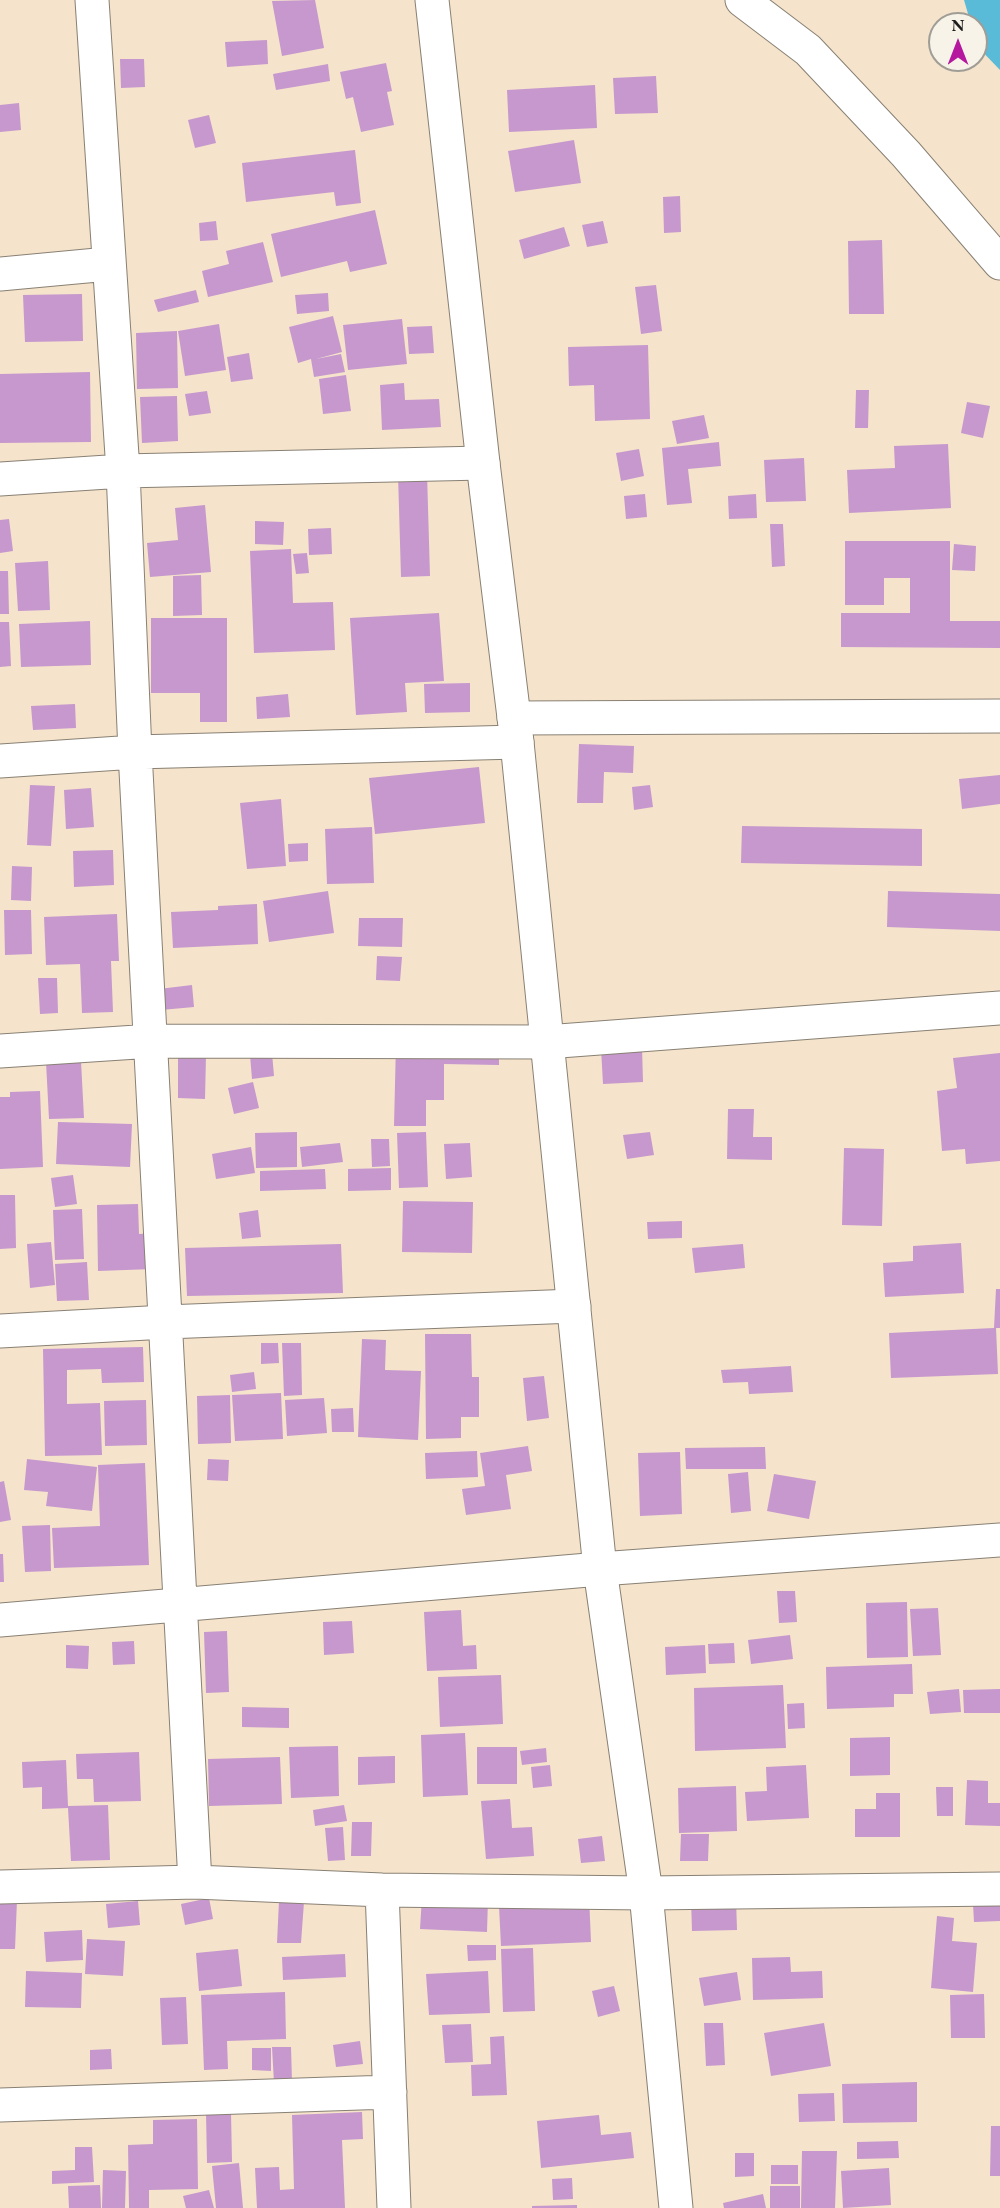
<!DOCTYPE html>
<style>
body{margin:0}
#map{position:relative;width:1000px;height:2208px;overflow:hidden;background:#f5e3cb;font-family:"EB Garamond",serif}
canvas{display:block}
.north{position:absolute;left:928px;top:12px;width:60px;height:60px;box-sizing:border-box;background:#f7f3e8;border:2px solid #9f9d96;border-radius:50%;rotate:0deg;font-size:16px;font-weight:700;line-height:24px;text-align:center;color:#1c1c1c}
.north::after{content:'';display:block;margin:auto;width:21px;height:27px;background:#b5179e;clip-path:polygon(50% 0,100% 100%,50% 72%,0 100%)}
</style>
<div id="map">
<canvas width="1000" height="2208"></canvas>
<div class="north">N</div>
</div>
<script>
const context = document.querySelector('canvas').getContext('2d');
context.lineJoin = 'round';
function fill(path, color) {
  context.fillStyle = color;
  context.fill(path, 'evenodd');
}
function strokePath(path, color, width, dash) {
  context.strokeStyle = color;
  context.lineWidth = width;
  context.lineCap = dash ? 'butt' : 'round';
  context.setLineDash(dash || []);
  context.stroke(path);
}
fill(new Path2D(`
 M964,0H1000V70L976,45V24H971Z`), '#59bbd7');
fill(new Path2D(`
 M315,0L324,48L282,56L272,1Z
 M267,40L268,64L227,67L225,42Z
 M120,59H144L145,87L121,88Z
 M386,63L392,91L387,92L394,125L361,132L353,97L346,99L340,72Z
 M328,64L330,81L276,90L273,74Z
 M656,76L658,113L615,114L613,78Z
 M595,85L597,128L509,132L507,90Z
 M19,103L21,130L0,132V105Z
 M209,115L216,143L195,148L188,120Z
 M574,140L581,183L515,192L508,151Z
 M355,150L361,203L336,206L334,192L246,202L242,163Z
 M680,196L681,232L664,233L663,197Z
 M375,210L387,264L350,272L347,261L281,277L271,234Z
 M216,221L218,240L200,241L199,223Z
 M603,221L608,243L587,247L582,225Z
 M564,227L570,246L524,259L519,240Z
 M882,240L884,314H849L848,241Z
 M263,242L273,282L208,297L202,271L229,264L226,251Z
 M656,285L662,331L641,334L635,287Z
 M196,290L199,302L158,312L154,300Z
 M328,293L329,311L297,314L295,295Z
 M82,294L83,341L25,342L23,295Z
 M333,316L342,352L316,359L341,354L345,372L314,377L311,359L298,363L289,327Z
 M402,319L407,364L348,370L343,325Z
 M219,324L226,370L185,376L178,331Z
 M432,326L434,353L409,354L407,327Z
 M177,331L178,388L137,389L136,333Z
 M648,345L650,419L595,421L594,385L569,386L568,347Z
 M249,353L253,379L231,382L227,357Z
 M90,372L91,442L0,443V374Z
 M346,375L351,411L323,414L319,379Z
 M404,383L405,400L439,399L441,427L382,430L380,385Z
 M856,390H869L868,428H855Z
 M207,391L211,413L189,416L185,394Z
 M177,396L178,441L142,443L140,397Z
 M967,402L990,406L983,438L961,433Z
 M704,415L709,438L677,444L672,421Z
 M719,442L721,466L688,469L692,503L667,505L662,448Z
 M948,444L951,508L849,513L847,470L895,468L894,446Z
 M639,449L644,476L621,481L616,453Z
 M804,458L806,501L766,502L764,460Z
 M427,473L430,576L401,577L398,474Z
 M645,494L647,517L626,519L624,496Z
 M756,494L757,518L729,519L728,496Z
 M205,505L211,572L150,577L147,543L178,540L175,508Z
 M9,519L13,551L0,553V520Z
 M255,521L284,522L283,545L255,544Z
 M770,524H783L785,566L772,567Z
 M331,528L332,554L309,555L308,529Z
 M845,541H950V621H1000V648L841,647V613H910V578H884V605H845Z
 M954,544L976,546L975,571L952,570Z
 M291,549L293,603L333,602L335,650L254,653L250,551Z
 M307,553L309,573L296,574L293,554Z
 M48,561L50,610L18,611L15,563Z
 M0,571H8L9,614H0Z
 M201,575L202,615L173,616V576Z
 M439,613L444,681L405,683L407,712L356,715L350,618Z
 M151,618H227V722H200V693H151Z
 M90,621L91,665L21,667L19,624Z
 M0,622H9L11,666L0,667Z
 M470,683V712L425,713L424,684Z
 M288,694L290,717L257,719L256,697Z
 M75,704L76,728L33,730L31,706Z
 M579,744L634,746L633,773L604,772L603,803H577Z
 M479,767L485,823L375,834L369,778Z
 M1000,775V804L962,809L959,779Z
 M30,785L55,786L51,846L27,845Z
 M650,785L653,807L634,810L632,787Z
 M91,788L94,827L66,829L64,790Z
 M281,799L286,866L247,869L240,803Z
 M742,826L922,829V866L741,863Z
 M372,827L374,883L327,884L325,829Z
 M308,843V861L289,862L288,844Z
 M113,850L114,885L74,887L73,851Z
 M12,866L32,867L31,901L11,900Z
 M328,891L334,933L269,942L263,901Z
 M888,891L1000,894V931L887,927Z
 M257,904L258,944L173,948L171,912L218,910V906Z
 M4,910H31L32,954L5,955Z
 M117,914L119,961H111L113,1012L82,1013L80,964L46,965L44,917Z
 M359,918H403L402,947L358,946Z
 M377,956L402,957L400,981L376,980Z
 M38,978H57L58,1013L40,1014Z
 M192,985L194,1007L161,1010L159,989Z
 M396,1043L499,1045V1065L444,1064V1100H426V1126H394Z
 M642,1047L643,1082L603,1084L601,1048Z
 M272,1053L274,1076L252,1079L250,1055Z
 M1000,1053V1161L966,1164L965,1149L942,1151L937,1091L957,1088L953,1058Z
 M178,1054L206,1055L205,1099L178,1098Z
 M81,1061L84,1118L49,1119L46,1062Z
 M253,1082L259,1108L234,1114L228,1088Z
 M40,1091L43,1167L0,1169V1097H10V1092Z
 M728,1109H754L753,1137H772V1160L727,1159Z
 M58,1122L132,1124L130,1167L56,1164Z
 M297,1132V1167L256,1168L255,1133Z
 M426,1132L428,1187L399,1188L397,1133Z
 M650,1132L654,1155L627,1159L623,1135Z
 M371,1139H389L390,1166L372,1167Z
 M340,1143L343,1162L302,1167L300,1147Z
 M470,1143L472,1177L446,1179L444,1144Z
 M251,1147L255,1173L216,1179L212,1154Z
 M844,1148L884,1149L882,1226L842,1225Z
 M391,1168V1190L348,1191V1169Z
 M325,1169L326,1189L260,1191V1171Z
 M73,1175L77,1204L55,1207L51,1178Z
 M0,1195H15L16,1248L0,1249Z
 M403,1201L473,1202L472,1253L402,1252Z
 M138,1204L139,1234L152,1233L153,1269L98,1271L97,1205Z
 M82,1209L84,1259L55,1260L53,1210Z
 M258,1210L261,1237L242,1239L239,1213Z
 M682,1221V1238L648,1239L647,1222Z
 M51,1242L55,1285L30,1288L27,1244Z
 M961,1243L964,1293L885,1297L883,1263L913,1261V1246Z
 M341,1244L343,1293L187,1296L185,1248Z
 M743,1244L745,1268L695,1273L692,1248Z
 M87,1262L89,1300L57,1301L55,1264Z
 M996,1289H1000V1328H996L998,1374L891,1378L889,1333L994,1328Z
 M425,1334H471L472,1377H479V1417H461V1438L426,1439Z
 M362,1339L386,1340L385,1370L421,1371L418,1440L358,1437Z
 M261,1343H278L279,1363L261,1364Z
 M282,1343H301L302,1395L284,1396Z
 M143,1347L144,1382L102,1383L101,1369L67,1370V1404L100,1403L102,1455L45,1456L43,1349Z
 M791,1366L793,1392L749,1394L748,1382L723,1383L721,1370Z
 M254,1372L256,1389L232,1392L230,1375Z
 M544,1376L549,1418L527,1421L523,1378Z
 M281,1393L283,1439L235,1441L232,1395Z
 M230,1395L231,1443L198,1444L197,1396Z
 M324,1398L327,1433L287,1436L285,1400Z
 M146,1400L147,1445L105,1446L104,1401Z
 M353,1408L354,1432H332L331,1409Z
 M528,1446L532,1471L506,1475L511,1509L466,1515L462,1489L485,1486L480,1453Z
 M765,1447L766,1469H686L685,1448Z
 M477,1451L478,1477L426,1479L425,1453Z
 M680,1452L682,1514L640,1516L638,1453Z
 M27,1459L97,1467L92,1511L46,1506L48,1492L24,1490Z
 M208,1459L229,1460L228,1481L207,1480Z
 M145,1463L149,1565L54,1568L52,1528L100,1526L98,1465Z
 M748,1472L751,1511L731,1513L728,1474Z
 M774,1474L816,1481L809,1519L767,1511Z
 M4,1481L11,1520L0,1522V1482Z
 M50,1525L51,1571L25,1572L22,1526Z
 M0,1554H3L4,1582H0Z
 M777,1591H795L797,1622L779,1623Z
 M907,1602L908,1657L867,1658L866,1603Z
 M938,1608L941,1655L913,1656L910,1609Z
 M461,1610L463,1646L476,1645L477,1669L427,1671L424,1612Z
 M352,1621L354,1653L324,1655L323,1622Z
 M227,1631L229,1692L206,1693L204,1632Z
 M790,1635L793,1659L751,1664L748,1640Z
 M134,1641L135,1664L113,1665L112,1642Z
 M734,1643L735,1663L709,1664L708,1644Z
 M66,1645L89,1646L88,1669L66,1668Z
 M705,1645L706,1673L666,1675L665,1647Z
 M912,1664L913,1694H894V1707L827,1709L826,1667Z
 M501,1675L503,1724L440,1727L438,1677Z
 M783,1685L786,1748L695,1751L694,1688Z
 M959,1689L961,1712L930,1714L927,1692Z
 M1000,1689V1713H964L963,1690Z
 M804,1703L805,1728L788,1729L787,1704Z
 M242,1707L289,1708V1728L242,1727Z
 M465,1733L468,1795L423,1797L421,1735Z
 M890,1737V1775L850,1776V1738Z
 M338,1746L339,1796L291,1798L289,1747Z
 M477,1747H517V1784H477Z
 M546,1748L547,1762L522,1765L520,1751Z
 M139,1752L141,1801L94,1802L93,1779H77L76,1754Z
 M395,1756V1783L358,1785V1757Z
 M280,1757L282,1804L209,1806L208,1759Z
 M66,1760L68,1806L108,1805L110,1860L71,1861L68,1808L42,1809V1787L23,1788L22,1762Z
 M550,1765L552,1786L533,1788L531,1767Z
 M806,1765L809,1818L747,1821L745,1792L767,1791L766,1767Z
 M967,1780L988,1781V1803H1000V1826L965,1825Z
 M736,1786L737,1831L679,1833L678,1788Z
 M936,1787H953V1816H937Z
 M876,1793H900V1837H855V1809H876Z
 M510,1799L512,1828L532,1827L534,1856L486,1859L481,1801Z
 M344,1805L347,1821L315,1826L313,1810Z
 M352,1822H372L371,1856H351Z
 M343,1827L345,1860L328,1861L325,1828Z
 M681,1834H709L708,1861H680Z
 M602,1836L605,1861L581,1863L578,1839Z
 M589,1896L591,1942L501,1946L499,1906Z
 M422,1897L488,1899L487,1932L420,1929Z
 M209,1898L213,1919L185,1925L181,1904Z
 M0,1899L17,1900L15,1949H0Z
 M691,1899H736L737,1930L692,1931Z
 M138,1901L140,1925L108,1928L106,1904Z
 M279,1901L304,1902L301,1943H277Z
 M973,1904H1000V1921L974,1922Z
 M937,1916L954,1918L952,1941L977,1943L973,1992L931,1988Z
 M82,1930L83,1960L46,1962L44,1932Z
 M87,1939L125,1941L123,1976L85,1974Z
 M467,1945H496V1960L468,1961Z
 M533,1948L535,2011L503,2012L501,1949Z
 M238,1949L242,1986L199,1991L196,1953Z
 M345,1954L346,1977L283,1980L282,1957Z
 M790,1957L791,1972L822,1971L823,1998L753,2000L752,1958Z
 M26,1971L82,1973L81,2008L25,2007Z
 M488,1971L490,2013L429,2015L426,1974Z
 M737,1972L741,2000L704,2006L699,1978Z
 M614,1986L620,2011L598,2017L592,1991Z
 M285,1992L286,2039L227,2041L228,2069L204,2070L201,1995Z
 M984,1994L985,2038H951L950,1995Z
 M186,1997L188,2044L162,2045L160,1998Z
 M704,2023H723L725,2065L706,2066Z
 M824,2023L831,2066L771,2076L764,2033Z
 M471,2024L473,2062L445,2063L442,2025Z
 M504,2036L507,2095L472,2096L471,2065L491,2064L490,2037Z
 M360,2041L363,2064L336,2067L333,2045Z
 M272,2047H291L292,2082L274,2083Z
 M252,2048H271V2071L252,2070Z
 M111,2049L112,2069L90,2070V2050Z
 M917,2082V2122L843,2123L842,2084Z
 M834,2093L835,2121L799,2122L798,2094Z
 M231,2112L232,2162L207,2163L206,2113Z
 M362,2112L363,2139L342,2140L345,2208H257L255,2168L279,2167L280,2190L294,2189L292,2115Z
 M599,2115L601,2135L631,2132L634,2158L541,2168L537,2121Z
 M197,2119L198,2189L149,2190V2208H129L128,2145L153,2144V2120Z
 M991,2126H1000V2176H990Z
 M898,2141L899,2158L857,2159V2142Z
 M75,2147H92L94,2182L52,2184V2171L75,2170Z
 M802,2151H837L835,2208H801Z
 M735,2153H754V2176L735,2177Z
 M239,2163L243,2208H216L212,2166Z
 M771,2165H798V2184H771Z
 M889,2168L891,2205L843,2208L841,2171Z
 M103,2170L126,2171L125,2208H102Z
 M572,2178L573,2199L553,2200L552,2179Z
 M100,2185L101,2208H69L68,2186Z
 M770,2186H800V2208H770Z
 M209,2190L214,2208H186L183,2196Z
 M763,2194L766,2208H724L723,2203Z
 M577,2205V2208H532V2206Z`), '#c698ce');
const minor = new Path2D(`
 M92,0L123,471L135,752L195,1882
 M0,274L108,264
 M0,479L123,471L483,463
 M514,718L1000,716
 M0,761L135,752L517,742
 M0,1051L152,1041L546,1042L1000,1008
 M0,1331L166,1322L574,1306
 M0,1620L600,1569L1000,1540
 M0,1887L195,1882L382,1890L646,1893L1000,1889
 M382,1890L394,2208
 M0,2105L390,2092`);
const secondary = new Path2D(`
 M432,0L483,463L517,742L600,1569L646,1893L676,2208
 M742,0L808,50L906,154L1000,263`);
strokePath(minor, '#888074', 35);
strokePath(secondary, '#888074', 35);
strokePath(minor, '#fff', 33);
strokePath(secondary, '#fff', 33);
</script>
